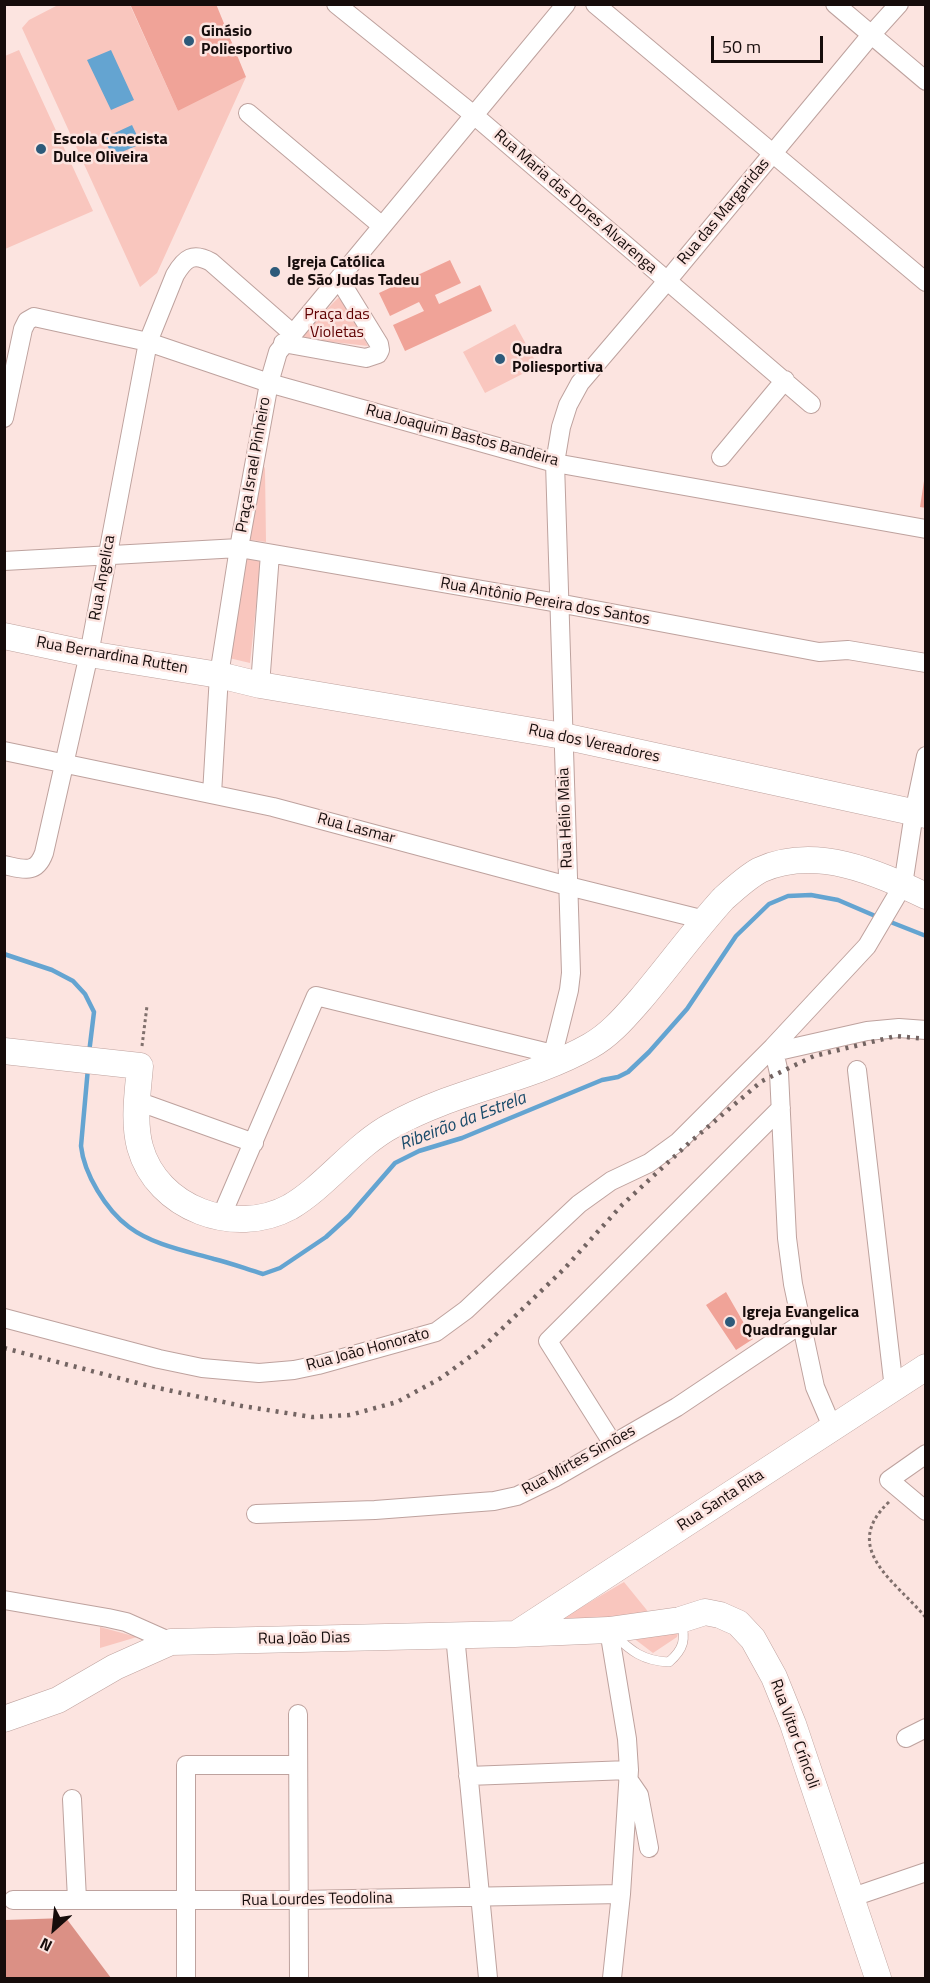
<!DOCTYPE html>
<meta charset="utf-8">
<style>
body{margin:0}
#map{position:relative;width:930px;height:1983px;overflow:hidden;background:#fce4e0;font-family:"Titillium Web",sans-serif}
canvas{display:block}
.frame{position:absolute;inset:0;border:6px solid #160c0b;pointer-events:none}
.north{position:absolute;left:24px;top:1899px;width:60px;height:60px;-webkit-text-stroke:4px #fce4e0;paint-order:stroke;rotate:207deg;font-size:16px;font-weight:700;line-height:24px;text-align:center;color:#160c0b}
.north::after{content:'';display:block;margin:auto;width:21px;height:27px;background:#160c0b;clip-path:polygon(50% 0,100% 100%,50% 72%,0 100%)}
.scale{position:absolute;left:711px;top:36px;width:112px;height:27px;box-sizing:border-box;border:3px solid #160c0b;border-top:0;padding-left:8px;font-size:18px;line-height:21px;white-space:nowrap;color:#160c0b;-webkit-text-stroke:4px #fce4e0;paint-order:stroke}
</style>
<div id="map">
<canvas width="930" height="1983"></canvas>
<div class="frame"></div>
<div class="north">N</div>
<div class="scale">50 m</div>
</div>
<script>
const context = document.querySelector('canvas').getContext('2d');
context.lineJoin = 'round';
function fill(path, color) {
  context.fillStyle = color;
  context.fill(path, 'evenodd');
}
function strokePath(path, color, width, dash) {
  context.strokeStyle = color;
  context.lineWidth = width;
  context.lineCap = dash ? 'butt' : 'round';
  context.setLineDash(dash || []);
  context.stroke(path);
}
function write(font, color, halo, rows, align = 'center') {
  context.font = font + ' "Titillium Web",sans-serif';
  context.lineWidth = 5;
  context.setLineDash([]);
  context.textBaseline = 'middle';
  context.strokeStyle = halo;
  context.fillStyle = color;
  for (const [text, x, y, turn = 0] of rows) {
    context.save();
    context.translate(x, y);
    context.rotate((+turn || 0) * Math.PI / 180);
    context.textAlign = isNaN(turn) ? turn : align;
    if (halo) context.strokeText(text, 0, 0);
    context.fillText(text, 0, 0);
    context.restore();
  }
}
fill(new Path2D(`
 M58,5H130L178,111L246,77L157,273L140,287L22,28L29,20Z
 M19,50L93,211L5,249V56Z
 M338,298L344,299L368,346L306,339L302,334Z
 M515,324L538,366L485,393L463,352Z
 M261,458L265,469L266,542L244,539Z
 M244,556L261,560L250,663L229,658Z
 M624,1582L650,1614L556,1622Z
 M100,1627L137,1637L100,1648Z
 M678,1633L677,1637L653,1653L628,1634Z`), '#f9c6be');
fill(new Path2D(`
 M66,1918L111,1978H5V1920Z`), '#db9085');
fill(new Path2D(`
 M111,50L134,100L111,110L87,60Z
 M132,125L141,144L112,156L104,138Z`), '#64a4d1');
strokePath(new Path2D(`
 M888,921L926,936
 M4,954L52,970L73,981L85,994L94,1012L89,1053
 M88,1068L81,1146C84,1174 106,1210 129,1227C153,1245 186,1251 214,1259C231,1263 246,1269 263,1274L280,1268L326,1237L349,1216L395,1163L419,1151L462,1138L602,1080L618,1077L628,1072L649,1052L687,1009L736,936L769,904L788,896L811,895L838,900L880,918`), '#64a4d1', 4.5);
fill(new Path2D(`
 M130,4H216L246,77L178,111Z
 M450,260L461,283L435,295L439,304L480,285L492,311L405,351L393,325L424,311L419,302L390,316L379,293Z
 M924,481H926V508L920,507Z
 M726,1292L753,1339L736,1350L706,1305Z`), '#f0a398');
const lane = new Path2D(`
 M613,1634C631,1651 643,1661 669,1662C684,1649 686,1639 681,1621`);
const street = new Path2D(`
 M336,4L475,116L811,404
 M595,4L926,282
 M835,4L926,81
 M248,113L382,226
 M283,343L366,358L378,354L380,350L379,344L339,279
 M4,418L23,329L27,321L34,317L148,342L269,383L555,463L926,529
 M721,457L785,380
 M4,561L239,548L558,603L819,652L848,650L926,663
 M260,685L270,554
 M4,751L273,807L568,886L705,920
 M212,794L219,675L239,548L269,383L278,352L566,4
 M4,865C23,869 36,875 44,853L89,654L148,342L175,275C185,258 193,252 211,262L292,333
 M773,1047L779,1073L787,1238L793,1284L815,1387L833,1429
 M773,1047L783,1050L867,1031L899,1028L926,1030
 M554,1063L553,1054L569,990L571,973L555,463L561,427L568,405L580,383L667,281L871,35L899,4
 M857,1070L894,1389
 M137,1101L254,1143
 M221,1217L316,996L553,1054
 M4,1318L159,1359L202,1368L259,1373L294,1370L318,1365L436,1332L466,1310L579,1204L611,1181L649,1163L678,1142L773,1047L867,946L903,885L914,813L926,756
 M613,1444L548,1341L781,1108
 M926,1454L889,1480L926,1511
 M256,1514L375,1510L494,1501L517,1496L554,1478L677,1407L801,1324
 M4,1600L108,1618L126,1622L171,1642
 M609,1630L627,1739L629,1770L621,1894L612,1978
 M455,1635L488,1978
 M298,1714L299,1978
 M906,1738L926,1728
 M468,1776L629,1770
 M628,1779L639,1795L649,1848
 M72,1799L77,1899
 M850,1898L926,1872
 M13,1900H299L621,1894
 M186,1978V1765H298`);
const secondary = new Path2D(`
 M4,636L89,654L219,675L260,685L563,736L926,815
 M4,1051L140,1066C138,1091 133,1121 140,1147C157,1209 235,1237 290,1207C326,1186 355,1145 393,1125C455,1090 528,1081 590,1046C610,1035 625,1017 640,1000C668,967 694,931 723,899C734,889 747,877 760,870C816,845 875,872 926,896
 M516,1634L926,1367
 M4,1719L58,1700L115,1667L171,1642L515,1634L609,1630L680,1620L705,1612L720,1615L738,1623L753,1639L774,1677L793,1724L878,1978`);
strokePath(lane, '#bea29e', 10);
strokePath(street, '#bea29e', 20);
strokePath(secondary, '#bea29e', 27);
strokePath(new Path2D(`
 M142,1046L147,1006
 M889,1502C839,1549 897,1582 926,1618`), '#80706d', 3, [3, 3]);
strokePath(lane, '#fff', 9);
strokePath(street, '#fff', 18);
strokePath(secondary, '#fff', 26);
strokePath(new Path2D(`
 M4,1348L149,1386L242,1406L312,1417L350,1415L397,1402L441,1378L482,1348L564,1269L622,1205L689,1143L762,1081L814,1056L896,1036L926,1039`), '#736462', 4.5, [3, 6]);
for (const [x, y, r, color] of [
 [189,41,6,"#2d5a7a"],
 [41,149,6,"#2d5a7a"],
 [275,272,6,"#2d5a7a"],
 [500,359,6,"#2d5a7a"],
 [730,1322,6,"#2d5a7a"]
]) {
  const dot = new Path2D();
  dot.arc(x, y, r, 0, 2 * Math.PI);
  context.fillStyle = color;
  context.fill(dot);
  strokePath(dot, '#fce4e0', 2);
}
write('bold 16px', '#160c0b', '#fce4e0', [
 ["Ginásio",201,32],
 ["Poliesportivo",201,50],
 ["Escola Cenecista",53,140],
 ["Dulce Oliveira",53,158],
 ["Igreja Católica",287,263],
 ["de São Judas Tadeu",287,281],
 ["Quadra",512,350],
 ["Poliesportiva",512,368],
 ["Igreja Evangelica",742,1313],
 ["Quadrangular",742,1331]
], 'left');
write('16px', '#160c0b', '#fce4e0', [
 ["Rua Maria das Dores Alvarenga",575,202,41],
 ["Rua das Margaridas",724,212,-50],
 ["Rua Joaquim Bastos Bandeira",462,436,15],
 ["Praça Israel Pinheiro",254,465,-80],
 ["Rua Angelica",103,578,-80],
 ["Rua Antônio Pereira dos Santos",545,602,10],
 ["Rua Bernardina Rutten",112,656,10],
 ["Rua dos Vereadores",594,744,12],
 ["Rua Hélio Maia",566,818,-92],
 ["Rua Lasmar",356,829,15],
 ["Rua João Honorato",368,1350,-15],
 ["Rua Mirtes Simões",579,1461,-29],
 ["Rua Santa Rita",721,1501,-33],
 ["Rua João Dias",304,1639,-1],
 ["Rua Vitor Críncoli",794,1734,70],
 ["Rua Lourdes Teodolina",317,1900,-1]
]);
write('16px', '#5f0102', '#fce4e0', [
 ["Praça das",337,315],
 ["Violetas",337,333]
]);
write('italic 18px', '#1a4b6a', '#fce4e0', [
 ["Ribeirão da Estrela",463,1122,-21]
]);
</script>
